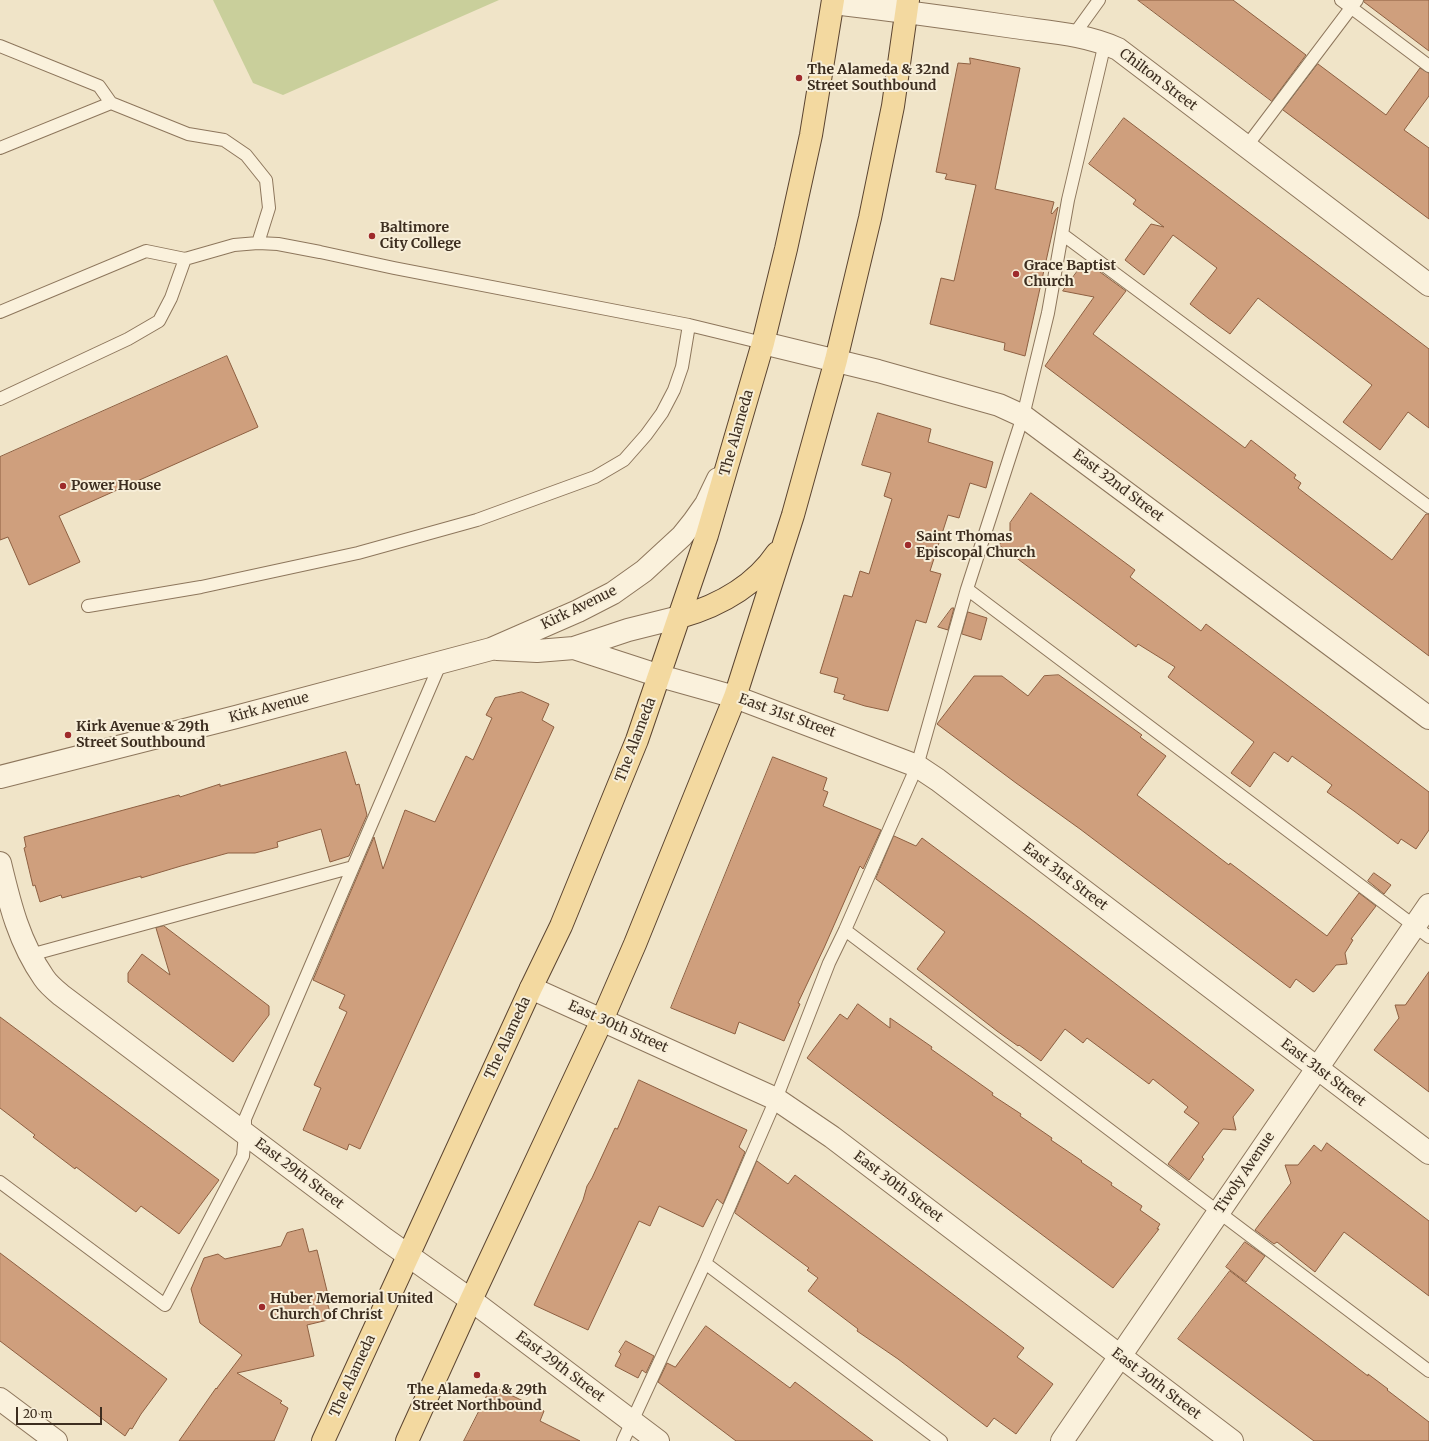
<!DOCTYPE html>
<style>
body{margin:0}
#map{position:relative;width:1429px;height:1441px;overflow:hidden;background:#f0e4c8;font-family:Merriweather,serif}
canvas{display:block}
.scale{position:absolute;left:16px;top:1407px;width:86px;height:18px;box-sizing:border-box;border:2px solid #3d2e20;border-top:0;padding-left:5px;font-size:12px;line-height:14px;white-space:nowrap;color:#3d2e20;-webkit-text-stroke:3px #f7eed8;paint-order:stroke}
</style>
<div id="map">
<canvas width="1429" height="1441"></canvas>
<div class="scale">20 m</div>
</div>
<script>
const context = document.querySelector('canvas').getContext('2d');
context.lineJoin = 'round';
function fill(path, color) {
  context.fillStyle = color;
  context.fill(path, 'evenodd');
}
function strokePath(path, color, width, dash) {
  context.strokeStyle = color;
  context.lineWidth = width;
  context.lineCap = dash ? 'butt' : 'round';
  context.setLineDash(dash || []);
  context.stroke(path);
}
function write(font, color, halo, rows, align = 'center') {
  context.font = font + ' Merriweather,serif';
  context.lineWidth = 4;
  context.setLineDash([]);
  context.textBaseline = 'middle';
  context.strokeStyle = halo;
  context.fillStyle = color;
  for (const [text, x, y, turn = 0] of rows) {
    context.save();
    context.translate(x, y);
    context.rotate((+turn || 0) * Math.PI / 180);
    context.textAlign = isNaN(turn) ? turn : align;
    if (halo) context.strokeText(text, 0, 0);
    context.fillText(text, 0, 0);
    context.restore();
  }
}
fill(new Path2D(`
 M213,0H499L283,95L253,83Z`), '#c9cf9b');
const building = new Path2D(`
 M1138,0H1233L1306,55L1272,101Z
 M1364,0H1429V51L1364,2Z
 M970,58L1020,68L995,189L1054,202L1051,213L1052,214L1058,207L1025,356L1004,350L1005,343L930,324L941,278L954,281L976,185L945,179L947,174L936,172L958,63L970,64Z
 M1318,64L1386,115L1420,68L1429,73V96L1404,130L1429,148V219L1283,110Z
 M1124,118L1429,349V428L1408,412L1380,450L1343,422L1372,385L1258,298L1230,334L1208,318L1190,304L1217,268L1173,235L1144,275L1125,260L1151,224L1164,227L1133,204L1136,200L1089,164Z
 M1085,261L1126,291L1093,334L1245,448L1251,440L1296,475L1294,478L1301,483L1298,488L1392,560L1426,514H1429V656L1045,366L1094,297L1063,291Z
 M227,356L258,427L59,516L80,562L29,585L8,537L0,540V457Z
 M878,413L931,429L928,442L993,462L986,488L970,483L959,518L948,515L930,571L941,574L926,623L916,620L888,711L865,706L843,699L845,695L834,692L838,678L820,673L844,595L852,597L860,571L869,574L892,499L884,496L891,473L862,465Z
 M1031,493L1135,570L1130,577L1201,631L1206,624L1429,792V830L1416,849L1401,839L1398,844L1354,811L1327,792L1332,785L1292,756L1288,762L1274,752L1250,787L1231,773L1254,742L1168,677L1175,667L1138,644L1136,647L999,545L1010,531V523Z
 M952,608H954L948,630L938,627Z
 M968,612L987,618L981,640L962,634Z
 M1059,675L1142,735L1140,737L1166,756L1137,795L1229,865L1230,863L1327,936L1359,893L1376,906L1351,939L1353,940L1345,953L1347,964L1336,965L1315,991L1313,992L1296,979L1290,988L1080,829L1016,783L937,724L974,676H1002L1028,696L1044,676Z
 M522,692L549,704L542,720L554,727L360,1149L349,1144L347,1150L303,1130L321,1088L314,1085L347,1012L339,1008L345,995L313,980L374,837L383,869L405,810L435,822L466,756L473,760L492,718L486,715L495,698Z
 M346,752L356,785L359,784L367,815L349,856L330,862L321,829L277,842L278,847L255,853H228L181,866L141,878V876L87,891L62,898L61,895L40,902L35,885L33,886L24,848L26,847L24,837L179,795L180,797L220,784V786Z
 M773,757L827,778L823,790L828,792L823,806L881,830L863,869L860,866L824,948L798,1003L800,1004L784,1041L739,1022L735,1034L671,1008Z
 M894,836L916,846L922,838L1035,922L1254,1090L1233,1117L1236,1130L1223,1129L1202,1157L1204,1159L1189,1180L1168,1164L1199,1123L1184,1112L1188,1107L1153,1079L1149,1084L1087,1038L1083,1043L1065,1029L1041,1061L1019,1045L1018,1046L997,1031L917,969L945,932L876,879Z
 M1374,873L1391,885L1384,894L1368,881Z
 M164,926L269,1006V1015L233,1062L128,982V973L142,954L170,975L156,928Z
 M1429,972V1092L1374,1050L1399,1018L1395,1005H1405Z
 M858,1004L890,1028V1018L932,1047L931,1049L993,1093L992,1095L1021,1114L1020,1116L1052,1138L1051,1140L1082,1161L1081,1162L1112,1183L1111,1185L1142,1206L1140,1210L1160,1224L1157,1229H1159L1113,1288L807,1058L840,1014L847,1019Z
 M0,1017L219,1180L179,1234L141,1206L136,1212L76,1167L75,1169L33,1137L35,1135L0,1108Z
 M639,1080L747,1130L739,1147L745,1152L723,1204L717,1199L703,1227L659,1206L650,1226L639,1221L588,1330L534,1305L583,1200L587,1186L592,1178L615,1128L617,1129Z
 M1327,1143L1429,1221V1296L1344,1232L1315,1272L1277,1242L1274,1244L1255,1230L1291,1183L1285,1165H1298L1314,1145L1321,1151Z
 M757,1161L788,1184L795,1175L1024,1348L1017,1357L1053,1384L1016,1434L994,1418L987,1427L898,1359L857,1331L858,1329L808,1291L818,1278L807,1270L809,1268L735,1213Z
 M303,1229L309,1252L317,1250L328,1295H325L332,1319L307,1325L314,1356L237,1373L282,1401L280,1403L288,1408L274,1441H179L216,1388L217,1389V1388L242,1355L200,1323L191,1289L204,1258L218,1254L225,1259L281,1246L287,1233Z
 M1245,1242L1265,1256L1246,1282L1226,1267Z
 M0,1253L167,1379L141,1414L132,1429L130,1428L125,1436L0,1341Z
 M1230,1271L1368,1376V1374L1388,1389L1387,1390L1429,1422V1441H1314L1178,1339Z
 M706,1326L790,1388L795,1382L873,1441H736L658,1382L667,1363L675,1367Z
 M626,1341L654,1356L646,1373L642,1370L638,1378L615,1366L621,1354L619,1352Z
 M492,1386L544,1411L540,1421L580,1441H464Z`);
fill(building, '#cf9f7d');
strokePath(building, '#8d5f41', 1);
const service = new Path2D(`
 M1341,0L1429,66
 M1073,36L1099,0
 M0,46L99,86L111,103L188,134L224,140L246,155L266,180L269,208L258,243
 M1246,147L1357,0
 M0,148L111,103
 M1062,234L1429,507
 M0,312L146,251L185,259L234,245L258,243L278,244L320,252L394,268L689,325L763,343
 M0,399L128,339L159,321L171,298L185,259
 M967,589L1429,937
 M88,606L201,587L358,553L477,520L595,477L624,460L646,435L662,413L674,390L682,367L689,325
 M845,930L1429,1371
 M30,955L353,867
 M0,1182L165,1305L243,1156L245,1134V1119L441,662
 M705,1263L941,1441
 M623,1441L705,1263L776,1099L829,963L845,930L917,766L967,589L1023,416L1048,313L1068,200L1105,43`);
const minor = new Path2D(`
 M833,3C893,10 953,18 1014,27C1048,32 1086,34 1118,49L1429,285
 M763,343L878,371L999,405L1023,416L1429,718
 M660,676L735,697L917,766L938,780L1429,1153
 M0,863C10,905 19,942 44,978C48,984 55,990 61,995L385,1239L471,1300L658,1441
 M531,988L776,1099L832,1137L1232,1441
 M0,1399L56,1441`);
const tertiary = new Path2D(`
 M574,648L660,676
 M497,649L537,651L574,648L628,630L680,617
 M0,777L236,717L491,649L578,611L613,593L644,571L682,536L694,521L706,504L718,479
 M1062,1441L1429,905`);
const primary = new Path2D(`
 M680,617C718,606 754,587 777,553
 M323,1441L531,988L561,926L637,740L707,535L763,343L786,249L811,135L833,0
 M407,1441L471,1300L602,1020L635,944L735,697L793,515L836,360L870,218L893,106L908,0`);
strokePath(service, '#8d765c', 14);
strokePath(minor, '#8d765c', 24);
strokePath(tertiary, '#8d765c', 24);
strokePath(primary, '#5b4430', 24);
strokePath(service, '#faf1dc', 12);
strokePath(minor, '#faf1dc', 22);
strokePath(tertiary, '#faf1dc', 22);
strokePath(primary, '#f3d9a0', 22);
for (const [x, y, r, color] of [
 [799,78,4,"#9e2a2b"],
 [372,236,4,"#9e2a2b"],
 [1016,274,4,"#9e2a2b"],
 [63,486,4,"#9e2a2b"],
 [908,545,4,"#9e2a2b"],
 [68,735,4,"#9e2a2b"],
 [262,1307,4,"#9e2a2b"],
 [477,1375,4,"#9e2a2b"]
]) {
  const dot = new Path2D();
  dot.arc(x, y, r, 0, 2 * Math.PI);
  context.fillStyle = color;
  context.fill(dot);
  strokePath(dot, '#f7eed8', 1.5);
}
write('bold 14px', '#3d2e20', '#f7eed8', [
 ["The Alameda & 32nd",807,70],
 ["Street Southbound",807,86],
 ["Baltimore",380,228],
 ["City College",380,244],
 ["Grace Baptist",1024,266],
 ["Church",1024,282],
 ["Power House",71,486],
 ["Saint Thomas",916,537],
 ["Episcopal Church",916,553],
 ["Kirk Avenue & 29th",76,727],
 ["Street Southbound",76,743],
 ["Huber Memorial United",270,1299],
 ["Church of Christ",270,1315],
 ["The Alameda & 29th",477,1390,"center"],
 ["Street Northbound",477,1406,"center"]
], 'left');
write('14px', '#3d2e20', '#f7eed8', [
 ["Chilton Street",1158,80,37],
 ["The Alameda",737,433,-74],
 ["East 32nd Street",1118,486,37],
 ["Kirk Avenue",579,608,-26],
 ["Kirk Avenue",269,708,-15],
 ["East 31st Street",787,716,20],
 ["The Alameda",636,740,-69],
 ["East 31st Street",1065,877,37],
 ["East 30th Street",618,1027,24],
 ["The Alameda",508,1038,-65],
 ["East 31st Street",1323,1073,37],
 ["Tivoly Avenue",1245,1173,-56],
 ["East 29th Street",299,1174,37],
 ["East 30th Street",898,1187,37],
 ["East 29th Street",560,1367,37],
 ["The Alameda",353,1376,-65],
 ["East 30th Street",1156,1384,37]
]);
</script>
